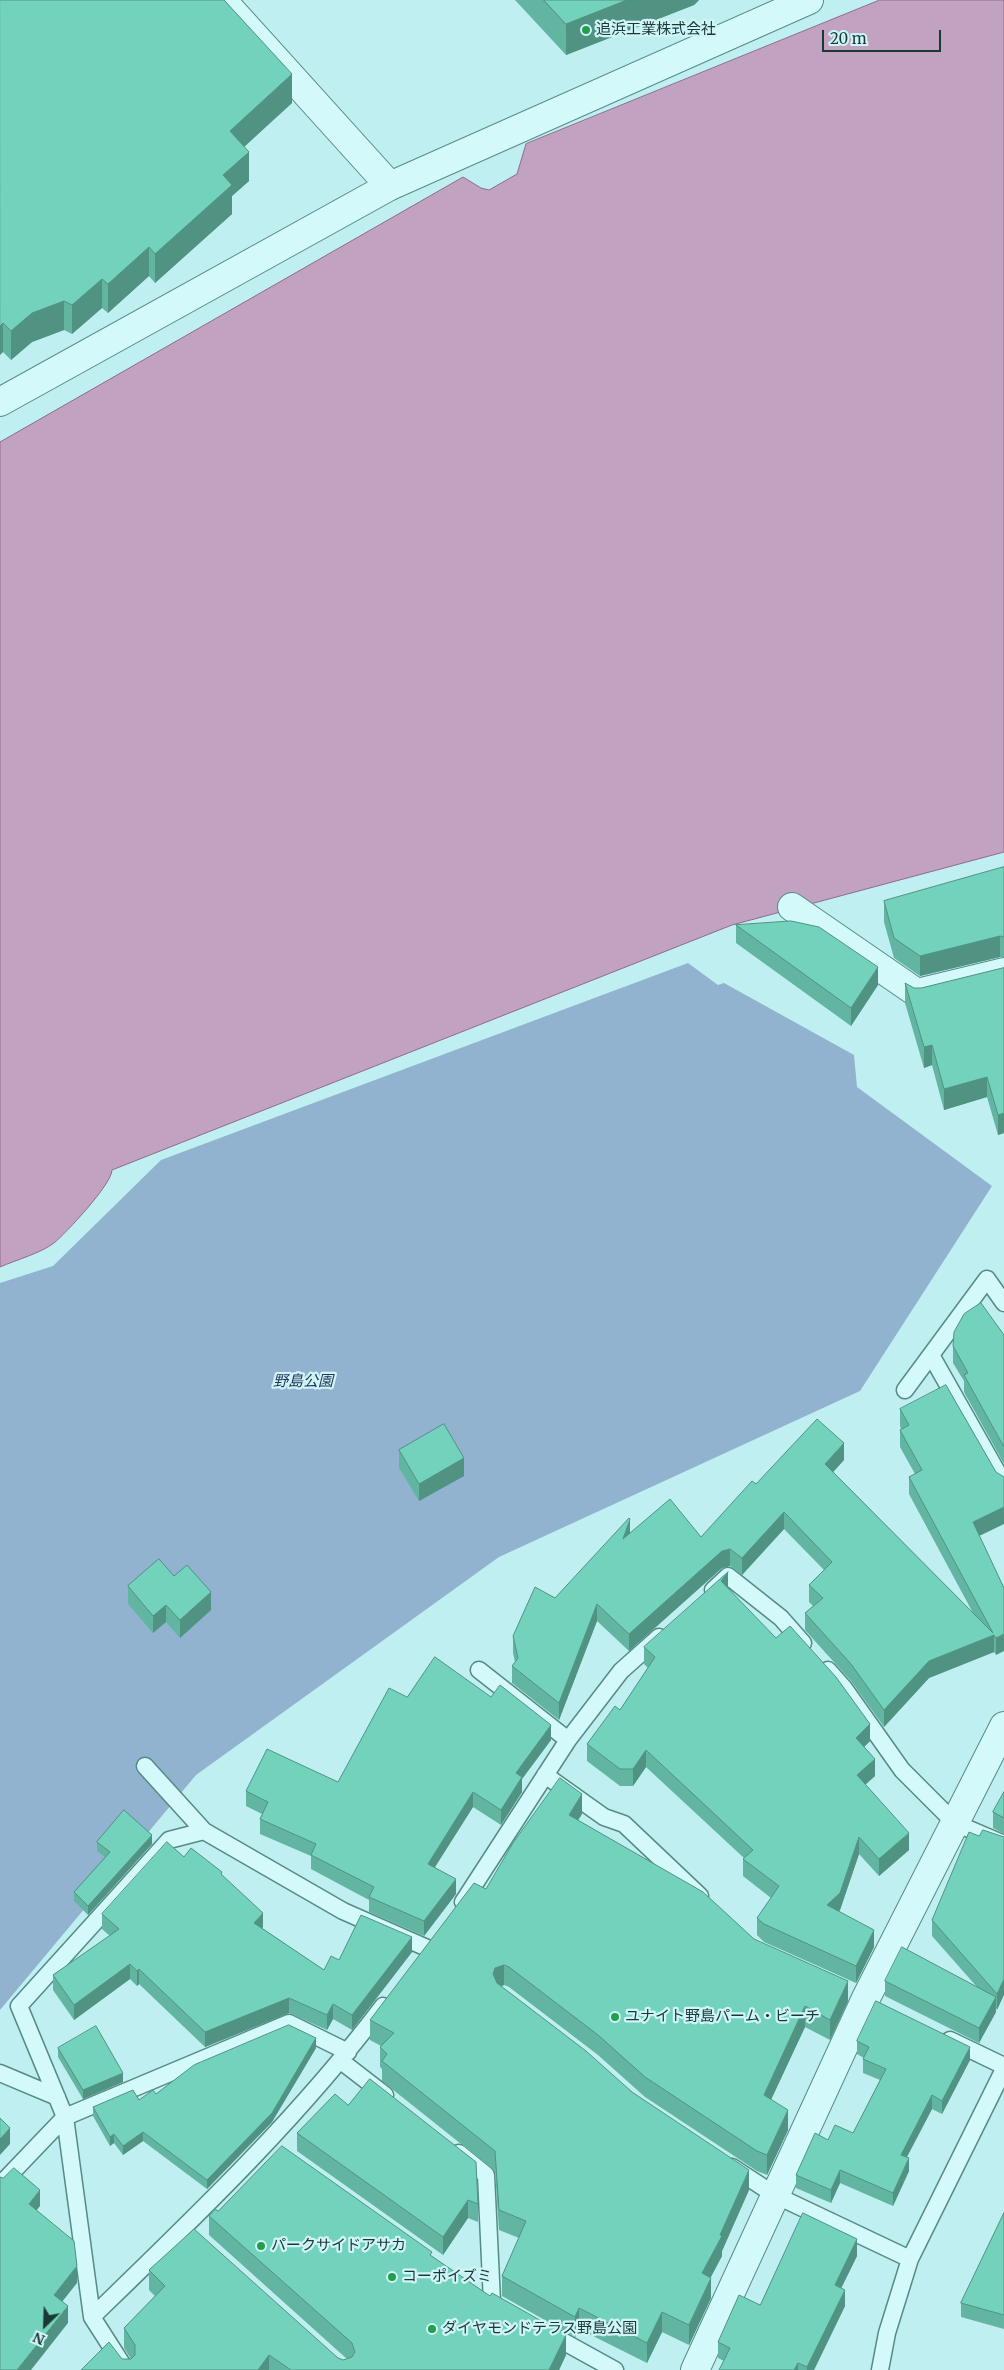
<!DOCTYPE html>
<meta charset="utf-8">
<style>
body{margin:0}
#map{position:relative;width:1004px;height:2370px;overflow:hidden;background:#bfeff1;font-family:Merriweather,serif}
canvas{display:block}
.north{position:absolute;left:20px;top:2300px;width:50px;height:50px;-webkit-text-stroke:4px #cff5f8;paint-order:stroke;rotate:204deg;font-size:14px;font-weight:700;line-height:20px;text-align:center;color:#1b3934}
.north::after{content:'';display:block;margin:auto;width:18px;height:22px;background:#1b3934;clip-path:polygon(50% 0,100% 100%,50% 72%,0 100%)}
.scale{position:absolute;left:822px;top:30px;width:119px;height:22px;box-sizing:border-box;border:2px solid #1b3934;border-top:0;padding-left:6px;font-size:15px;line-height:18px;white-space:nowrap;color:#1b3934;-webkit-text-stroke:4px #cff5f8;paint-order:stroke}
</style>
<div id="map">
<canvas width="1004" height="2370"></canvas>
<div class="north">N</div>
<div class="scale">20 m</div>
</div>
<script>
const context = document.querySelector('canvas').getContext('2d');
context.lineJoin = 'round';
function fill(path, color) {
  context.fillStyle = color;
  context.fill(path, 'evenodd');
}
function strokePath(path, color, width, dash) {
  context.strokeStyle = color;
  context.lineWidth = width;
  context.lineCap = dash ? 'butt' : 'round';
  context.setLineDash(dash || []);
  context.stroke(path);
}
function write(font, color, halo, rows, align = 'center') {
  context.font = font + ' Merriweather,"Noto Sans JP",serif';
  context.lineWidth = 4.5;
  context.setLineDash([]);
  context.textBaseline = 'middle';
  context.strokeStyle = halo;
  context.fillStyle = color;
  for (const [text, x, y, turn = 0] of rows) {
    context.save();
    context.translate(x, y);
    context.rotate((+turn || 0) * Math.PI / 180);
    context.textAlign = isNaN(turn) ? turn : align;
    if (halo) context.strokeText(text, 0, 0);
    context.fillText(text, 0, 0);
    context.restore();
  }
}
fill(new Path2D(`
 M688,963L718,985L724,983L854,1055L857,1087L992,1186L860,1391L499,1557L196,1775L0,2010V1283L53,1266L161,1160Z`), '#92b3d0');
const water = new Path2D(`
 M880,0H1004V852L732,925L112,1170C112,1184 66,1233 54,1243C41,1253 16,1260 0,1267V442L463,177L481,188L489,190L517,174L526,144Z`);
fill(water, '#c2a2c1');
strokePath(water, '#91698d', 1);
const service = new Path2D(`
 M931,1355L1004,1484
 M905,1390L987,1279L1004,1303
 M713,1590L728,1576L781,1618L803,1643
 M479,1670L568,1740
 M828,1670L844,1688L902,1770L955,1823L1004,1844
 M145,1766L204,1831L343,1911L427,1948
 M545,1775L604,1817L624,1824L700,1896
 M463,1902L568,1740L621,1671L659,1637
 M950,2040L1004,2066
 M341,2061L385,2095
 M0,2073L57,2097
 M459,2153L486,2175L492,2302
 M732,2167L775,2195L910,2259
 M0,2185L65,2117L289,2023L348,2052
 M92,2317C194,2218 297,2120 383,2006
 M548,2333L615,2370
 M126,2370L92,2317L65,2117L19,2006L169,1840L204,1831
 M880,2370L887,2333L910,2259L1004,2069`);
const minor = new Path2D(`
 M222,0L390,186
 M0,402L390,186L809,0
 M792,907L917,993L1004,972
 M695,2370L866,1998L1004,1726`);
strokePath(service, '#568b85', 19);
strokePath(minor, '#568b85', 30);
strokePath(service, '#d3f9fb', 16);
strokePath(minor, '#d3f9fb', 28);
fill(new Path2D(`
 M0,0L292,103L244,146L249,181L232,196V214L155,283L149,276L108,313L102,308L72,334L64,330L32,342L11,360L3,352Z
 M515,0H699L694,5L566,55Z
 M1004,867V957H1000L920,976L894,958L884,922V901Z
 M736,925L878,985L851,1026L736,943Z
 M1004,968V1133L998,1135L987,1097L944,1110L932,1065L924,1068L905,1003V983L914,988H921Z
 M1004,1335V1464L964,1392V1381L953,1363V1346Z
 M900,1409L979,1536L1004,1588L996,1655L994,1652L929,1678L884,1727L851,1681L805,1630V1613L813,1606L809,1602V1585L824,1570L784,1529L742,1575L730,1566L722,1568L629,1651L597,1621L559,1720L512,1683V1666L515,1662L513,1653V1636L555,1598L630,1533L701,1537L756,1484L844,1460L833,1472L973,1613L909,1494V1477L915,1474L900,1447V1430L901,1429L900,1426Z
 M399,1450L464,1476L419,1501L399,1468Z
 M174,1576L211,1610L180,1638L166,1622L153,1633L128,1604V1586Z
 M728,1589L870,1741L864,1747L875,1776L865,1785L909,1850L879,1876L859,1854L840,1910L839,1912L874,1947L856,1983L764,1942L757,1935V1918L771,1898L743,1876V1859L744,1858L646,1767L633,1786H620L587,1761V1744L620,1710L648,1668L644,1664V1647Z
 M407,1697L551,1740L522,1779V1792L501,1825L473,1807L435,1867L456,1894L424,1936L369,1912V1900L311,1869V1856L260,1834V1819L262,1814L246,1806V1791L338,1782Z
 M1004,1792V1834L993,1828V1812Z
 M582,1814L578,1820L754,1939L848,2001L830,2040L805,2027L771,2099L788,2130L767,2175L757,2171L645,2097L598,2055L509,1987L504,1985L501,1986L632,2092L749,2190L722,2251V2256L710,2278L711,2298L689,2345L662,2332L647,2363L579,2329L575,2337L502,2296V2276L519,2238L499,2230L495,2171L382,2081V2069L380,2067V2047L381,2046L370,2040V2020L486,1889Z
 M979,1836L1004,1837L997,2010L996,2008V2012L979,2043L885,1996V1981L977,1987L932,1936V1920Z
 M97,1842L152,1844L88,1915L74,1901V1892L105,1857L97,1851Z
 M184,1857L222,1875L263,1927L262,1928L324,1970L339,1960L412,1952L352,2030L333,2019L327,2030L289,2013L205,2047L139,1984L137,1986L130,1979L74,2020L53,1990V1975L110,1936L102,1929V1914Z
 M857,2041L970,2060L942,2114L932,2109L907,2157L909,2171L893,2206L840,2183L831,2203L796,2188V2175L828,2140L853,2133L880,2080L863,2073V2059L864,2058L857,2054Z
 M58,2048L123,2082L83,2099L58,2057Z
 M316,2048L272,2122L207,2189L143,2141L123,2155L114,2143L110,2146L93,2116V2107L139,2100L156,2094Z
 M348,2105L478,2204V2222L468,2218L443,2255L297,2151V2133Z
 M218,2211L432,2256L566,2355L559,2370H81L122,2359H131L124,2348V2328L155,2296L149,2290V2270L343,2360L347,2359L209,2235V2216Z
 M1004,2213V2329L961,2317V2303Z
 M857,2256L841,2288L845,2306L814,2370H719L724,2361L718,2358V2342L760,2305Z`), '#62b5a1');
fill(new Path2D(`
 M627,0H699L694,5L566,55V24Z
 M292,74V103L230,160V131Z
 M249,152V181L232,196V214L155,283V254L223,175Z
 M149,247V276L108,313V284Z
 M102,279V308L72,334V305Z
 M64,301V330L32,342L11,360V331L32,313Z
 M3,323V352L0,355V326Z
 M1000,936V957L920,976V956Z
 M878,967V985L851,1026V1008Z
 M932,1045V1065L924,1068V1047Z
 M987,1077V1097L944,1110V1089Z
 M1004,1113V1133L998,1135V1115Z
 M844,1443V1460L825,1481V1464Z
 M464,1458V1476L419,1501V1484Z
 M1004,1507V1524L973,1539V1522Z
 M784,1512V1529L742,1575V1558Z
 M630,1519V1536L623,1539Z
 M730,1549V1566L722,1568L629,1651V1634L722,1551Z
 M728,1572V1589L721,1581Z
 M211,1592V1610L180,1638V1620Z
 M597,1604V1621L559,1720V1703Z
 M166,1605V1622L153,1633V1616Z
 M1004,1634V1651L996,1655V1638Z
 M994,1635V1652L929,1678L884,1727V1710L929,1661Z
 M870,1724V1741L856,1755V1738Z
 M551,1725V1740L522,1779V1792L501,1825V1810L516,1773Z
 M646,1750V1767L633,1786V1769Z
 M875,1759V1776L857,1792V1775Z
 M473,1792V1807L428,1878V1864Z
 M582,1794V1814L569,1835V1815Z
 M909,1833V1850L879,1876V1859Z
 M152,1835V1844L88,1915V1906Z
 M859,1837V1854L840,1910L827,1922V1905Z
 M456,1879V1894L424,1936V1921Z
 M263,1913V1927L254,1938V1923Z
 M874,1930V1947L856,1983V1966Z
 M412,1937V1952L352,2030V2015Z
 M130,1964V1979L74,2020V2005Z
 M504,1965V1985L495,1989L493,1974L495,1968Z
 M139,1969V1984L137,1986V1971Z
 M1004,1979V1995L997,2010V1994Z
 M848,1981V2001L830,2040V2020Z
 M996,1997V2012L979,2043V2028Z
 M289,1998V2013L205,2047V2032Z
 M333,2004V2019L327,2030V2015Z
 M805,2006V2027L764,2115V2095Z
 M316,2038V2048L272,2122L207,2189V2180Z
 M970,2047V2060L942,2114V2101Z
 M123,2073V2082L83,2099V2090Z
 M932,2095V2109L901,2168V2155Z
 M788,2110V2130L767,2175V2155Z
 M10,2128V2144L0,2155V2139Z
 M143,2132V2141L123,2155V2146Z
 M114,2134V2143L110,2146V2137Z
 M909,2158V2171L893,2206V2193Z
 M749,2170V2190L722,2251V2256L702,2294V2273L720,2235Z
 M840,2170V2183L831,2203V2190Z
 M40,2190V2206L29,2220V2204Z
 M468,2200V2218L443,2255V2237Z
 M857,2239V2256L835,2301V2285Z
 M77,2266V2283L54,2312V2295Z
 M711,2278V2298L689,2345V2325Z
 M845,2290V2306L814,2370H807V2367Z
 M68,2306V2323L31,2370H17Z
 M579,2308V2329L575,2337V2317Z
 M662,2312V2332L647,2363V2343Z
 M566,2335V2355L559,2370H549Z
 M269,2355V2370H258Z
 M798,2363V2370H794Z`), '#509383');
const building = new Path2D(`
 M0,0H224L292,74L230,131L249,152L223,175L232,185L155,254L149,247L108,284L102,279L72,305L64,301L32,313L11,331L3,323L0,326Z
 M544,0H627L566,24Z
 M1004,867V937L1000,936L920,956L894,938L884,901Z
 M791,921L819,927L878,967L851,1008L736,925Z
 M1004,968V1113L998,1115L987,1077L944,1089L932,1045L924,1047L905,983L914,988H921Z
 M981,1303L1004,1335V1447L964,1375L968,1373L953,1346L954,1332L964,1314Z
 M946,1385L996,1472L1004,1477V1507L973,1522L1004,1588V1634L996,1638L994,1635L929,1661L884,1710L851,1664L805,1613L823,1598L809,1585L832,1562L784,1512L742,1558L730,1549L722,1551L629,1634L597,1604L559,1703L512,1666L518,1658L513,1636L535,1587L555,1598L629,1518L630,1519L623,1539L670,1499L701,1537L752,1481L756,1484L817,1419L844,1443L825,1464L993,1633L909,1477L922,1470L900,1430L909,1425L900,1409Z
 M444,1424L464,1458L419,1484L399,1450Z
 M159,1559L174,1576L187,1565L211,1592L180,1620L166,1605L153,1616L128,1586Z
 M728,1572L721,1581L776,1638L790,1626L836,1677L870,1724L856,1738L875,1759L857,1775L909,1833L879,1859L859,1837L840,1893L827,1905L874,1930L856,1966L764,1924L757,1918L779,1886L743,1859L753,1850L646,1750L633,1769H620L587,1744L615,1706L620,1710L655,1657L644,1647Z
 M435,1657L491,1697L500,1685L551,1725L516,1773L522,1777L501,1810L473,1792L428,1864L456,1879L424,1921L369,1897L374,1887L311,1855L316,1844L260,1819L268,1802L246,1791L267,1749L338,1782L389,1688L407,1697Z
 M560,1778L582,1794L569,1815L703,1892L754,1939L848,1981L830,2020L805,2006L764,2095L788,2110L767,2155L757,2151L645,2077L598,2035L509,1967L504,1965L495,1968L493,1974L497,1983L586,2051L632,2092L749,2170L720,2235L722,2236L702,2273L711,2278L689,2325L662,2312L647,2343L579,2308L575,2317L502,2276L526,2221L499,2210L495,2151L382,2061L387,2054L380,2047L394,2033L370,2020L474,1883L486,1889L513,1843Z
 M1004,1792V1818L993,1812Z
 M124,1810L152,1835L88,1906L74,1892L110,1852L97,1842Z
 M983,1830L1004,1837V1979L997,1994L932,1920L969,1832L979,1836Z
 M167,1842L184,1857L191,1848L222,1872L221,1874L263,1913L254,1923L324,1970L331,1956L339,1960L361,1915L412,1937L352,2015L333,2004L327,2015L289,1998L205,2032L139,1969L137,1971L130,1964L74,2005L53,1975L119,1929L102,1914Z
 M902,1947L996,1997L979,2028L885,1981Z
 M876,2001L970,2047L942,2101L932,2095L901,2155L909,2158L893,2193L840,2170L831,2190L796,2175L815,2133L828,2140L835,2125L853,2133L886,2069L863,2059L869,2047L857,2041Z
 M289,2025L316,2038L272,2113L207,2180L143,2132L123,2146L114,2134L110,2137L93,2107L133,2090L139,2100L153,2090L156,2094L194,2065Z
 M96,2026L123,2073L83,2090L58,2048Z
 M370,2079L476,2162L478,2204L468,2200L443,2237L297,2133L335,2094L348,2105Z
 M0,2118L10,2128L0,2139Z
 M282,2146L432,2252L430,2255L490,2296L492,2293L566,2335L549,2370H291L269,2355L258,2370H81L109,2342L122,2359H131L135,2355V2345L124,2328L165,2286L149,2270L194,2229L338,2358L343,2360L352,2357L355,2352L352,2343L209,2216L215,2209L218,2211Z
 M14,2168L40,2190L29,2204L74,2241L77,2266L54,2295L68,2306L17,2370H0V2177L3,2178Z
 M803,2213L857,2239L835,2285L845,2290L807,2367L798,2363L794,2370H719L730,2348L718,2342L739,2295L760,2305Z
 M1004,2213V2315L961,2303Z`);
fill(building, '#72d2bb');
strokePath(building, '#509383', 1);
for (const [x, y, r, color] of [
 [586,30,5,"#219f4c"],
 [615,2017,5,"#219f4c"],
 [261,2246,5,"#219f4c"],
 [392,2277,5,"#219f4c"],
 [432,2329,5,"#219f4c"]
]) {
  const dot = new Path2D();
  dot.arc(x, y, r, 0, 2 * Math.PI);
  context.fillStyle = color;
  context.fill(dot);
  strokePath(dot, '#cff5f8', 2);
}
write('15px', '#1b3934', '#cff5f8', [
 ["追浜工業株式会社",596,30],
 ["ユナイト野島パーム・ビーチ",625,2017],
 ["パークサイドアサカ",271,2246],
 ["コーポイズミ",402,2277],
 ["ダイヤモンドテラス野島公園",442,2329]
], 'left');
write('italic 15px', '#203657', '#cff5f8', [
 ["野島公園",303,1382]
]);
</script>
